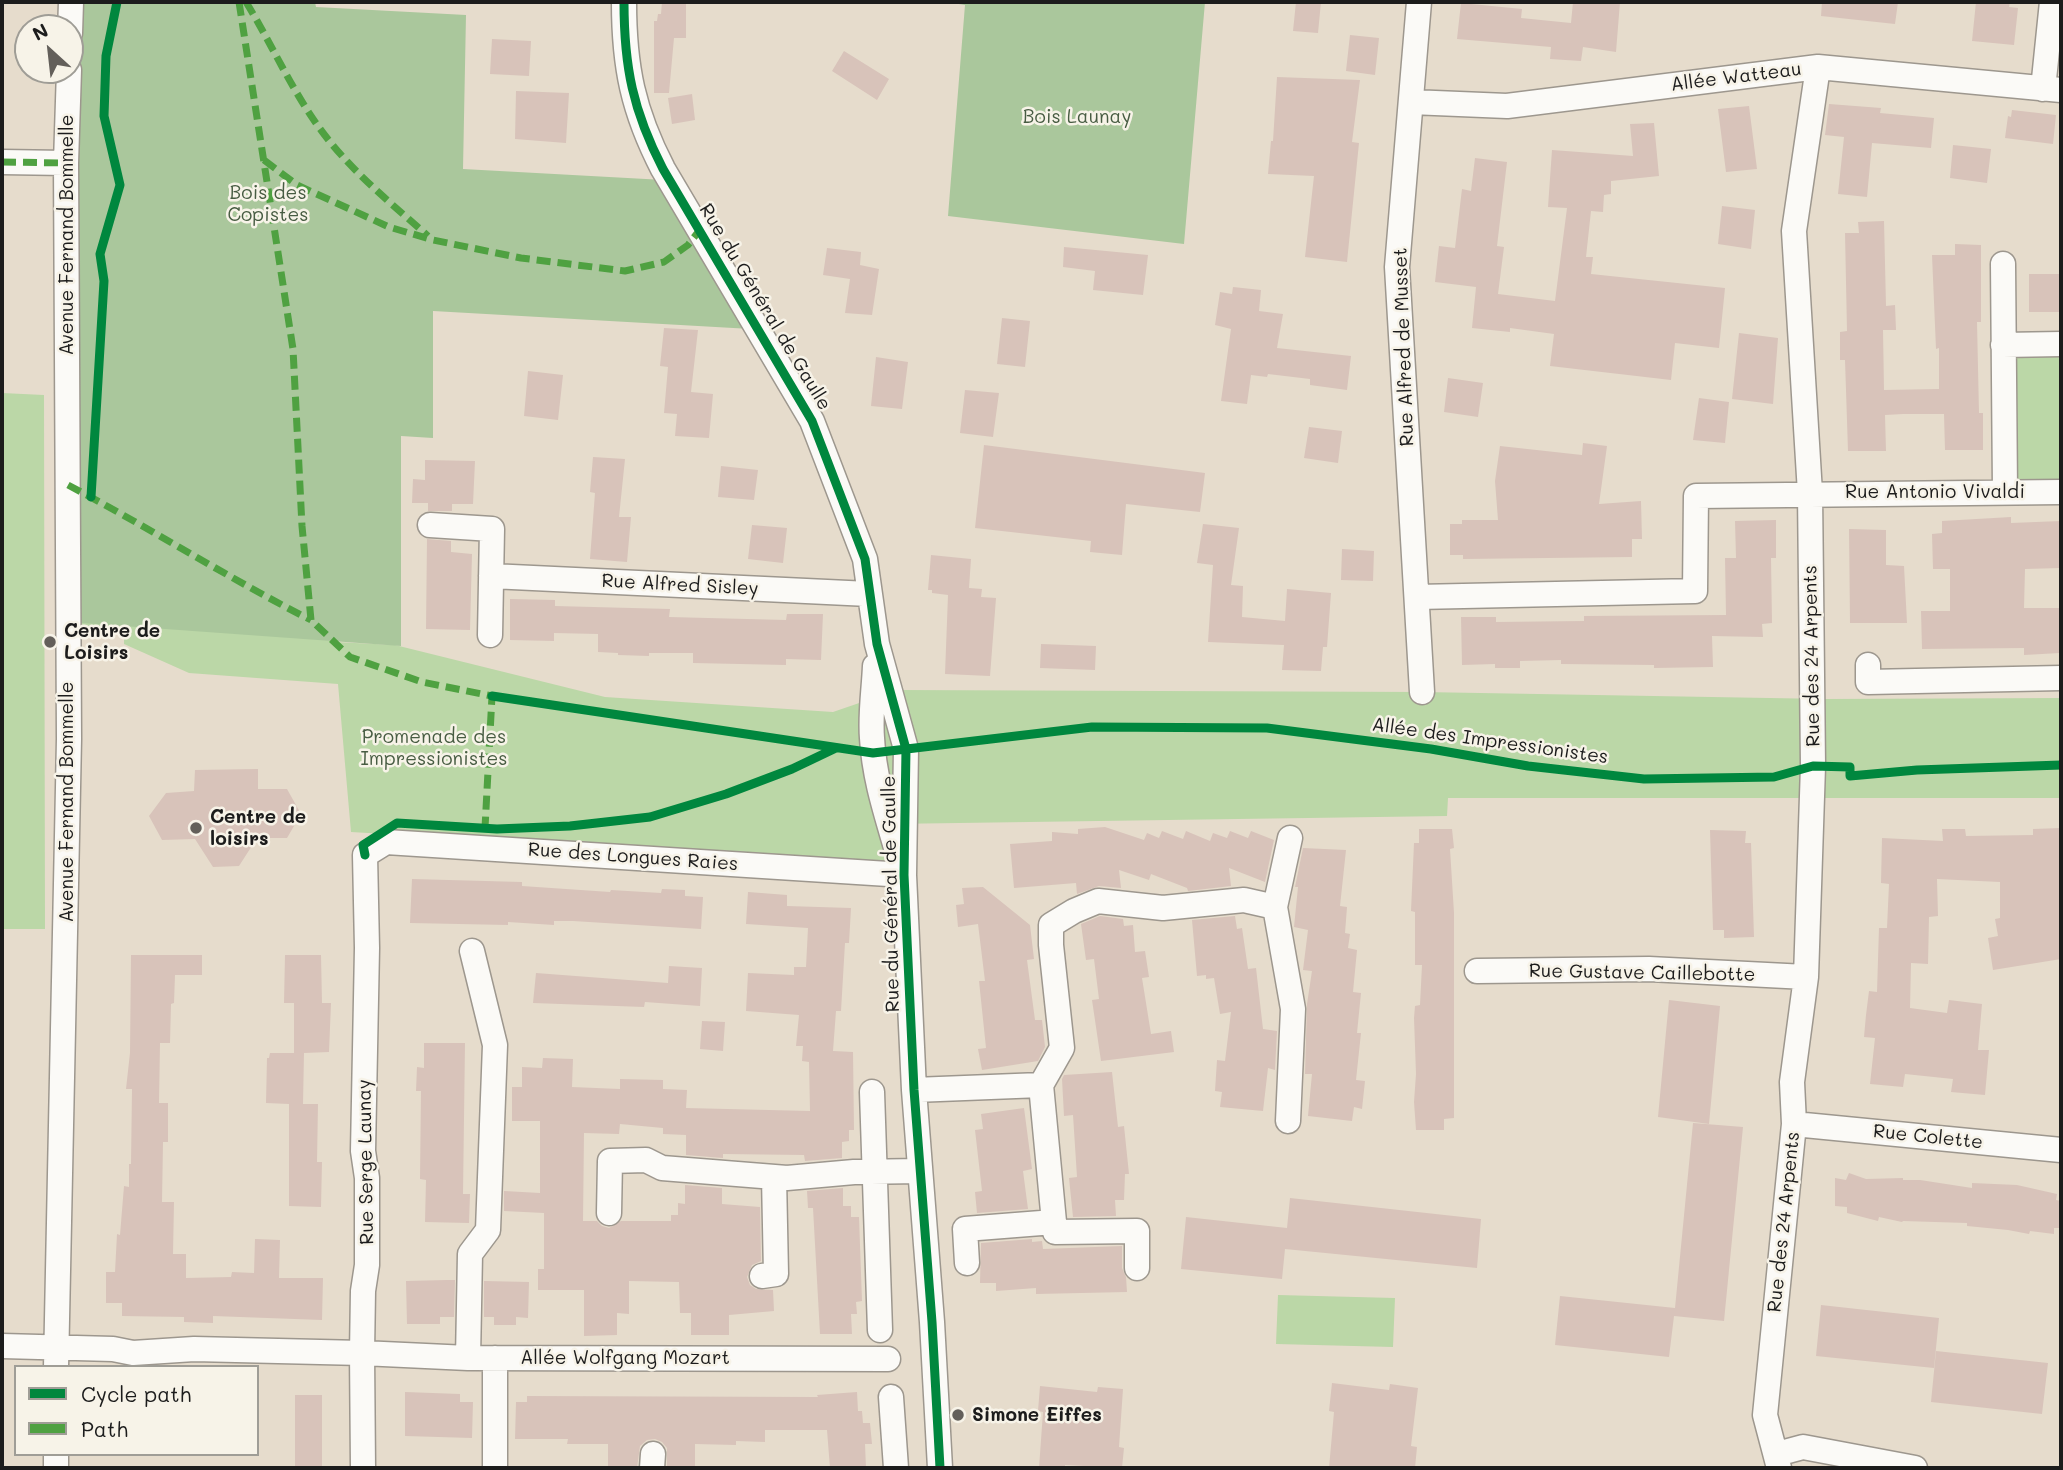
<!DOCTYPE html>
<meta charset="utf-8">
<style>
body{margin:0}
#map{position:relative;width:2063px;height:1470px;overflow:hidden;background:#e6dccc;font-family:Mali,sans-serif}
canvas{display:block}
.frame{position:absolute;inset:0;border:4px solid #1c1c1c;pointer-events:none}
.legend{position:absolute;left:14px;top:1365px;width:245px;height:91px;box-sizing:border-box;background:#f7f3e8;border:2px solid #9f9d96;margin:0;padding:9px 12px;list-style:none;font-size:21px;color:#1c1c1c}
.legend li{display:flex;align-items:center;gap:14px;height:35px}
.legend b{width:35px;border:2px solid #9f9d96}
.north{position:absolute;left:14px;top:14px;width:70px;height:70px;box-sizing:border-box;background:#f7f3e8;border:2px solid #9f9d96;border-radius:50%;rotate:333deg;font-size:19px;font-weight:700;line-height:28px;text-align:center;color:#1c1c1c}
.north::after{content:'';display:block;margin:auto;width:24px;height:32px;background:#635f5a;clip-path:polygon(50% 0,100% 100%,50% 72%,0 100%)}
</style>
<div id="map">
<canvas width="2063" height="1470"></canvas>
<div class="frame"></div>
<ul class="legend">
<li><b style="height:9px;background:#00873e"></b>Cycle path</li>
<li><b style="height:9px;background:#4fa141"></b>Path</li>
</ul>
<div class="north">N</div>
</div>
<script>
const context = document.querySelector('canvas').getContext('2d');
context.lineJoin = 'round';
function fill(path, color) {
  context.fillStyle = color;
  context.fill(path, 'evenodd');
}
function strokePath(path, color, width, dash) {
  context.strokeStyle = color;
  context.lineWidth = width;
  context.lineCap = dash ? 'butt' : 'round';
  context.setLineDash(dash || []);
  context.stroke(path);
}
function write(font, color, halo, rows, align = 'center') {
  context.font = font + ' Mali,sans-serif';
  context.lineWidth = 5;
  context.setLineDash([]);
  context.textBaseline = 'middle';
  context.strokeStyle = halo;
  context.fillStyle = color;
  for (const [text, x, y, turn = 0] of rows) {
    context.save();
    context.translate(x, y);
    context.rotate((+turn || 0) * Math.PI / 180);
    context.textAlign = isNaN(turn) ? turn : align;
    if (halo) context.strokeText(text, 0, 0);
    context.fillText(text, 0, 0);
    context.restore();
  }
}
fill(new Path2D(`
 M2003,345H2061V492L2005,491Z
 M2,393L44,395L45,929H2Z
 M74,495L311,620L335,642L395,645L605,697L833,712L897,690L1422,692L1827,699L2061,698V798H1448L1447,816L889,824L900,864L351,832L338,684L189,673L124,644V634L74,628Z
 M1278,1295L1395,1298L1393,1347L1276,1344Z`), '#bbd7a7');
fill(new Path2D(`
 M72,2H315L316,7L466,15L463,169L664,180L751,329L433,311V438L401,436V646L68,622Z
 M946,2H1205L1184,244L948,216L965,5Z`), '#aac79c');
fill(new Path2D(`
 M662,2H686V38H674L669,93H654V21H657L658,14H661Z
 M1296,2H1321L1318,33L1293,31Z
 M1573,2H1620L1616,52L1583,47L1581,61L1550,59L1551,47L1457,39L1461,3L1522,9L1521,18L1571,23Z
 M1822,2H1898L1895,24L1821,16Z
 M1976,2H2010L2009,7L2018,8L2014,45L1972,41Z
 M1350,35L1379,38L1375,75L1346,71Z
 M492,39L531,41L529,76L490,74Z
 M844,51L889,79L877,100L832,71Z
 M1277,77L1360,80L1352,142L1359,143L1347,262L1305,257L1314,176L1268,174L1271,141H1273Z
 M516,91L569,93L566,143L515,139Z
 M692,94L695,120L672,124L668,98Z
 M1829,104L1881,108L1880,113L1934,118L1931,148L1872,143L1867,197L1838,194L1844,137L1825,135Z
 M1749,106L1757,169L1726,172L1718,109Z
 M2012,110L2056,115L2053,144L2005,138L2008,116L2011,117Z
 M1654,123L1659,176L1611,181V194L1604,195L1603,212L1591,211L1586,257H1593L1591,274L1725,288L1719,348L1675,343L1671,380L1550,366L1554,334L1510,328V332L1472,328L1476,287L1435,282L1439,246L1455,248L1462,189L1471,191L1475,158L1507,162L1497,246L1504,247L1498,294L1555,301L1567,208L1548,207L1552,150L1633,156L1630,124Z
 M1953,145L1991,149L1987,183L1950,178Z
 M1722,206L1755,210L1751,249L1718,244Z
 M1884,221L1886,306L1895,305L1896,330H1883L1884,390L1939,389V348L1936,349L1932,255H1955V244L1981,245V322H1977L1979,413H1983V450H1945L1944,414H1903L1885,415L1886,451H1848L1845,360H1840V332L1847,331L1845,233H1859L1858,222Z
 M1064,247L1148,255L1143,295L1093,290L1095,271L1063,267Z
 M827,248L861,252L860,265L879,269L872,315L845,313L850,279L823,275Z
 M2029,274H2061L2059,312H2029Z
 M1233,287L1261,290L1259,311L1283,314L1277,348L1351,356L1347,390L1310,385V379L1268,374L1267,377L1251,375L1247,404L1221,401L1231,329L1215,325L1220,292L1232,294Z
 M1002,318L1030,321L1025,367L997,364Z
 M664,328L698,330L691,392L713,394L709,438L675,436L677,414L664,413L668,367L660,366Z
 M1739,333L1778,338L1773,404L1732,399Z
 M876,357L908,362L902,409L871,406Z
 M528,371L563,375L558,420L524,416Z
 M1448,378L1483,383L1478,417L1444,412Z
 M965,390L999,393L993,437L960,433Z
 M1699,398L1729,402L1725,443L1693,440Z
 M1309,427L1342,431L1338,463L1304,458Z
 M1583,443L1607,446L1599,504L1641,501L1642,539H1632V557L1463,559V555H1450V524H1462V520H1498L1495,481L1500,446L1582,455Z
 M984,445L1205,473L1200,512L1126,504L1122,555L1090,552L1091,541L975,528Z
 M593,457L625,459L619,517H631L627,562L590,559L595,493L590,492Z
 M425,460L475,461L473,504H452V511H428V503H412L413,479L425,480Z
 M721,466L758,470L754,500L718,497Z
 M2011,517V523L2061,521V568L2025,569L2024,608H2061L2060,653L2024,655V648L1922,649L1921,611H1950V569H1933L1932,534L1942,533V521Z
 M1776,520V558H1771L1772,623L1762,624L1763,637L1712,636L1713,667L1654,668V665L1561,664V660L1520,661V668H1495V664L1462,665L1461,617H1496V622L1584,621V616L1726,615L1725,558H1736L1735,521Z
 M1203,524L1239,528L1231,585L1243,586L1242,617L1285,621L1287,589L1331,593L1327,647H1323L1321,671L1282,670L1284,645L1208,642L1213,565L1197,563Z
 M752,525L787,528L783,563L748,559Z
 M1849,529L1886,530V565L1904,566L1907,623H1850Z
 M427,539L451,541V552L472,554L470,630L426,629Z
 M1342,549L1374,551L1373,581L1341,580Z
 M931,555L971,559L969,588L982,589L981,597L996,598L990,676L945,674L948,595L932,593V590H928Z
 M510,599L555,600V606L670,609L669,617L786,620L787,614H823L821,660L786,659V665L693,663V653H649V656L618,655V653L598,652V634L554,633V641L510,640Z
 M1041,644L1096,646L1095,670L1040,668Z
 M258,769V789H287L301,814L287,838H257L239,866L213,867L195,839L162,840L149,816L166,793L194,791L195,770Z
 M1105,827L1144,840L1147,833L1159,838L1162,831L1183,839L1186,831L1210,841L1213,833L1227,838L1230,831L1248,838L1251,831L1274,840L1265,882L1229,868L1231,886L1188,891L1187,888L1151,874L1149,880L1119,870L1121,888L1099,886L1077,894L1076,883L1014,888L1010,844L1052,841V832L1078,834V829Z
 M2061,828V959L1993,970L1988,938L1998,936L1995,919L2000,918V882L1937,879L1938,916L1929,917L1928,964L1911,963L1910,1008L1947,1013L1949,1000L1982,1004L1978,1050H1989L1985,1095L1951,1092L1953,1079L1905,1074L1903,1087L1870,1084L1875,1038L1864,1037L1866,1015L1869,991L1877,992L1879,928H1887L1889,884L1881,883L1882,838L1943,841L1942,829H1965L1966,836L2033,835V829Z
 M1419,829H1452L1454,848L1450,849L1454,913V1118L1444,1119V1130H1416L1414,1102L1416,1074L1414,1018L1415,1006L1420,1005L1422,965H1415V912L1411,911L1414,843H1419Z
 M1710,830L1746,831L1745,843H1751L1754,937L1724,938V930H1713Z
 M1303,848L1346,850L1340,906L1347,907L1345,933L1350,934L1348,948L1357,950L1353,992L1361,993L1357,1033H1361L1356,1080L1365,1081L1362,1109L1354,1107L1352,1121L1308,1116L1312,1074H1305L1307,1004L1312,971L1303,970L1308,930L1294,927L1298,887H1295Z
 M412,879L522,882V886L610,892L611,890L661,893L662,889L685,890V896L703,897L701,929L573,921H554V925L508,922V925L410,923Z
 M983,887L1030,925L1034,959L1027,960L1035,1020H1042L1045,1047L1038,1061L982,1070L978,1049L986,1048L979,981H985L978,924L958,927L956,905L964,904L962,888Z
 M748,892L787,895V906L851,908L849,943H845L841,1011H836L833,1051L853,1052L854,1130H849V1141L842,1142V1158L805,1161L804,1155L723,1154V1158L686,1155V1135L663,1134V1128L620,1124L619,1134L584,1133L583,1221H597L602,1226L609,1228L621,1221H671V1215H678V1203L685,1204V1185L722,1188V1204L760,1207L761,1261L752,1265L747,1277L750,1285L756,1289L773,1290L774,1311L729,1315V1335H691V1313H680L679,1282L629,1281V1314L617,1313V1335L584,1336V1290H538V1269H544V1213L504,1211V1191L540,1193V1121H512V1087H522V1067L542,1068L543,1058L573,1059L572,1087L620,1089V1079L663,1080V1089L687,1090L686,1108L810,1111L809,1062L802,1061L803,1046H796L799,1015L746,1011L748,973L794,975V967H806L808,928L746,924Z
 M1100,916L1123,919L1124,926L1133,925L1135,952L1145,951L1149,977L1142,978L1151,1034L1171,1031L1174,1052L1101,1061L1092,1000L1099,999L1094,959L1086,960L1081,924Z
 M1235,916L1237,929L1242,928L1248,969L1256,968L1263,1029L1277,1031L1275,1070L1268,1068L1263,1111L1220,1107L1222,1092L1215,1091L1217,1060L1225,1061L1231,1012L1220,1014L1214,978L1206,979V975L1197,976L1192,920Z
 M131,955H202V975H175L174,1003L171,1004L170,1043H160L159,1103H168V1142H163L162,1202H174L173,1254H186V1278L231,1277L232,1272L254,1273L255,1239L280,1240L279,1278H323L322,1320L213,1316V1323L184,1322V1317L122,1316V1303H106V1272H115L117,1234L120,1235L124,1186L129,1187V1164H131L132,1089H126L130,1053Z
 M285,955H321L322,1003H331L329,1052L304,1053L303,1104H318L317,1162H322L321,1207L289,1206V1104L266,1103L267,1058H269L270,1053H294V1003H284Z
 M669,966L702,968L700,1006L645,1002L644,1007L533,1003L536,973L668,983Z
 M1669,1000L1720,1006L1709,1124L1658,1117Z
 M702,1021L725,1022L723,1051L700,1049Z
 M424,1043H465L463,1194H470L469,1223L425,1222L426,1180L420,1179L421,1091H416L417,1067L424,1068Z
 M1112,1072L1118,1127L1124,1126L1129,1174H1125L1124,1200H1115L1116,1216L1073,1217L1069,1178L1077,1177L1073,1115L1064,1116L1062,1079L1064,1075Z
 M1024,1108L1032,1169L1023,1171L1028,1209L977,1213L975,1192L982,1191L975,1130L983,1129L981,1114Z
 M1693,1123L1743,1127L1724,1321L1674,1316L1669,1357L1555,1345L1560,1296L1675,1308Z
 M1849,1173L1866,1179L1903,1178V1180H1920L1972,1188V1183L2017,1185L2057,1194L2056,1200L2061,1201V1228H2054V1234L2030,1231L2029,1234L2008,1230L1967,1226V1223L1903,1221L1902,1222L1879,1217L1878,1221L1847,1213V1207L1835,1206V1178L1846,1180Z
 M843,1188V1206H851V1217H859L862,1301L856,1302L857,1314H851L852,1334H820L813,1208H808L807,1191Z
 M1290,1198L1481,1219L1477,1268L1285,1249L1282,1279L1181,1269L1186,1217L1287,1228Z
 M1032,1239V1242L1042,1241L1043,1249L1122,1246V1268L1126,1277L1127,1292L1036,1294V1288L996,1291V1283H980L981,1243Z
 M447,1280H455L454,1317H440V1324H407L406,1281Z
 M484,1281L529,1282L528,1318L516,1317V1325H494V1317H484Z
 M1821,1305L1939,1318L1934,1368L1816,1356Z
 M1936,1351L2048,1363L2042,1414L1931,1402Z
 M1332,1383L1389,1390L1390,1384L1418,1388L1411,1446L1417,1447L1415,1468L1357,1466V1468H1329L1334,1412L1329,1411Z
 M1040,1386L1097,1392L1098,1387L1123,1389L1119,1447L1124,1448L1122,1468L1065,1465V1468H1039L1043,1412L1038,1411Z
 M405,1392L460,1394V1402H473L472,1438L405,1436Z
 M857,1392L858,1411H862L863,1423H870L872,1444H865L866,1468H830L827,1430H765V1442L736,1441V1445L695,1444V1468H667V1448L662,1442L655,1439L647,1440L640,1446L637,1468H608V1444H567L568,1439H515L516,1402H527V1396L818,1397L817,1395Z
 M295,1395H322V1468H295Z`), '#d8c3ba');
const minor = new Path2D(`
 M624,2C624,67 633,111 663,169L812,421L865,559L877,644L906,749L904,875L914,1090L932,1322L940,1468
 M1419,2L1397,267L1422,692
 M70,33L71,2
 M2043,89L2052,2
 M1411,102L1507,106L1818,67L2061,90
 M2,162L66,163
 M2003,264L2005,491
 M2003,345L2061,344
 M430,525L492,529L490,635
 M491,576L869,594
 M1417,597L1695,591L1696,496L2061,492
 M1868,665V682L2061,678
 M875,666C874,690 870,714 872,738C874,777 886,813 897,851
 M1275,907L1290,838
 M1477,971L1649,969L1806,977
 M1041,1085L1062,1048L1051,945V925L1074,911L1098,901L1163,908L1244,900L1275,907L1293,1009L1288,1121
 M914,1090L1041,1085L1054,1222
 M872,1092L880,1330
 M1794,1124L2061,1150
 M609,1213L610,1161L646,1160L662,1168L787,1178L854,1172L920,1171
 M967,1263L965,1229L1054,1222L1055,1232L1137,1231V1268
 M762,1276L776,1274L774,1177
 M2,1346L113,1349L133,1353L194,1349L362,1353L468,1358L888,1359
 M468,1358L470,1254L488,1230L495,1045L472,951
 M56,1367L69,739L66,163L69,70
 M891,1397L896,1468
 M1777,1454L1803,1447L1915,1468
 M56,1468V1454
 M363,1468L362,1353L363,1291L367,1265V1178L363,1151L367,948L365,855L386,842L904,875
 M495,1468V1358
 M652,1468L653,1454
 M1779,1468L1765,1415L1794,1124L1792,1082L1806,977L1813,766L1810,493L1794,231L1818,67`);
strokePath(minor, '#9d978e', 27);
strokePath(minor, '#fbfaf7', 24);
strokePath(new Path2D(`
 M239,2L293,349L302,526L311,620L350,657L422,682L492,696L485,828
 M246,2C273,46 294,96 327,138C355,174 393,205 428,236
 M264,160L297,185L389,227L433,240L521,258L625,271L664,262L688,245L699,231
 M2,162L66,163
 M68,485C150,528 228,578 311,620`), '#4fa141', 7, [14, 7]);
strokePath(new Path2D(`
 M624,2C624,67 633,111 663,169L812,421L865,559L877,644L906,749L904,875L914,1090L932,1322L940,1468
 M91,497L104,281L100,254L120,185L104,116L106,56L117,2
 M492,696L873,753L1092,727L1267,728L1431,749L1528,766L1644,779L1774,777L1813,766L1850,767V776L1917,770L2061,765
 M365,855L363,845L397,823L497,829L570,826L650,817L726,794L792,769L836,748`), '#00873e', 9);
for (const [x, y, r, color] of [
 [50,642,7,"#635f5a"],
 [196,828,7,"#635f5a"],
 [958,1415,7,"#635f5a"]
]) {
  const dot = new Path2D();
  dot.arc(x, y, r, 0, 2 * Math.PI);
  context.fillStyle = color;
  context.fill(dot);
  strokePath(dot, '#f7f3e8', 2.5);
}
write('19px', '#1c1c1c', '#f7f3e8', [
 ["Allée Watteau",1736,77,-7],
 ["Avenue Fernand Bommelle",67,235,-90],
 ["Rue du Général de Gaulle",765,307,59],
 ["Rue Alfred de Musset",1404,347,-92],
 ["Rue Antonio Vivaldi",1935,492],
 ["Rue Alfred Sisley",680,585,3],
 ["Rue des 24 Arpents",1812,656,-91],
 ["Allée des Impressionistes",1490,741,8],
 ["Avenue Fernand Bommelle",67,802,-90],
 ["Rue des Longues Raies",633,857,4],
 ["Rue du Général de Gaulle",891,894,-91],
 ["Rue Gustave Caillebotte",1642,973,1],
 ["Rue Colette",1928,1137,6],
 ["Rue Serge Launay",366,1162,-91],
 ["Rue des 24 Arpents",1784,1222,-84],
 ["Allée Wolfgang Mozart",625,1358]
]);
write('19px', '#475c42', '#f7f3e8', [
 ["Bois Launay",1077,117],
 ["Bois des",268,193],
 ["Copistes",268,215],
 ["Promenade des",434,737],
 ["Impressionistes",434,759]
]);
write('bold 19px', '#1c1c1c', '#f7f3e8', [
 ["Centre de",64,631],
 ["Loisirs",64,653],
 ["Centre de",210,817],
 ["loisirs",210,839],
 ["Simone Eiffes",972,1415]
], 'left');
</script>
